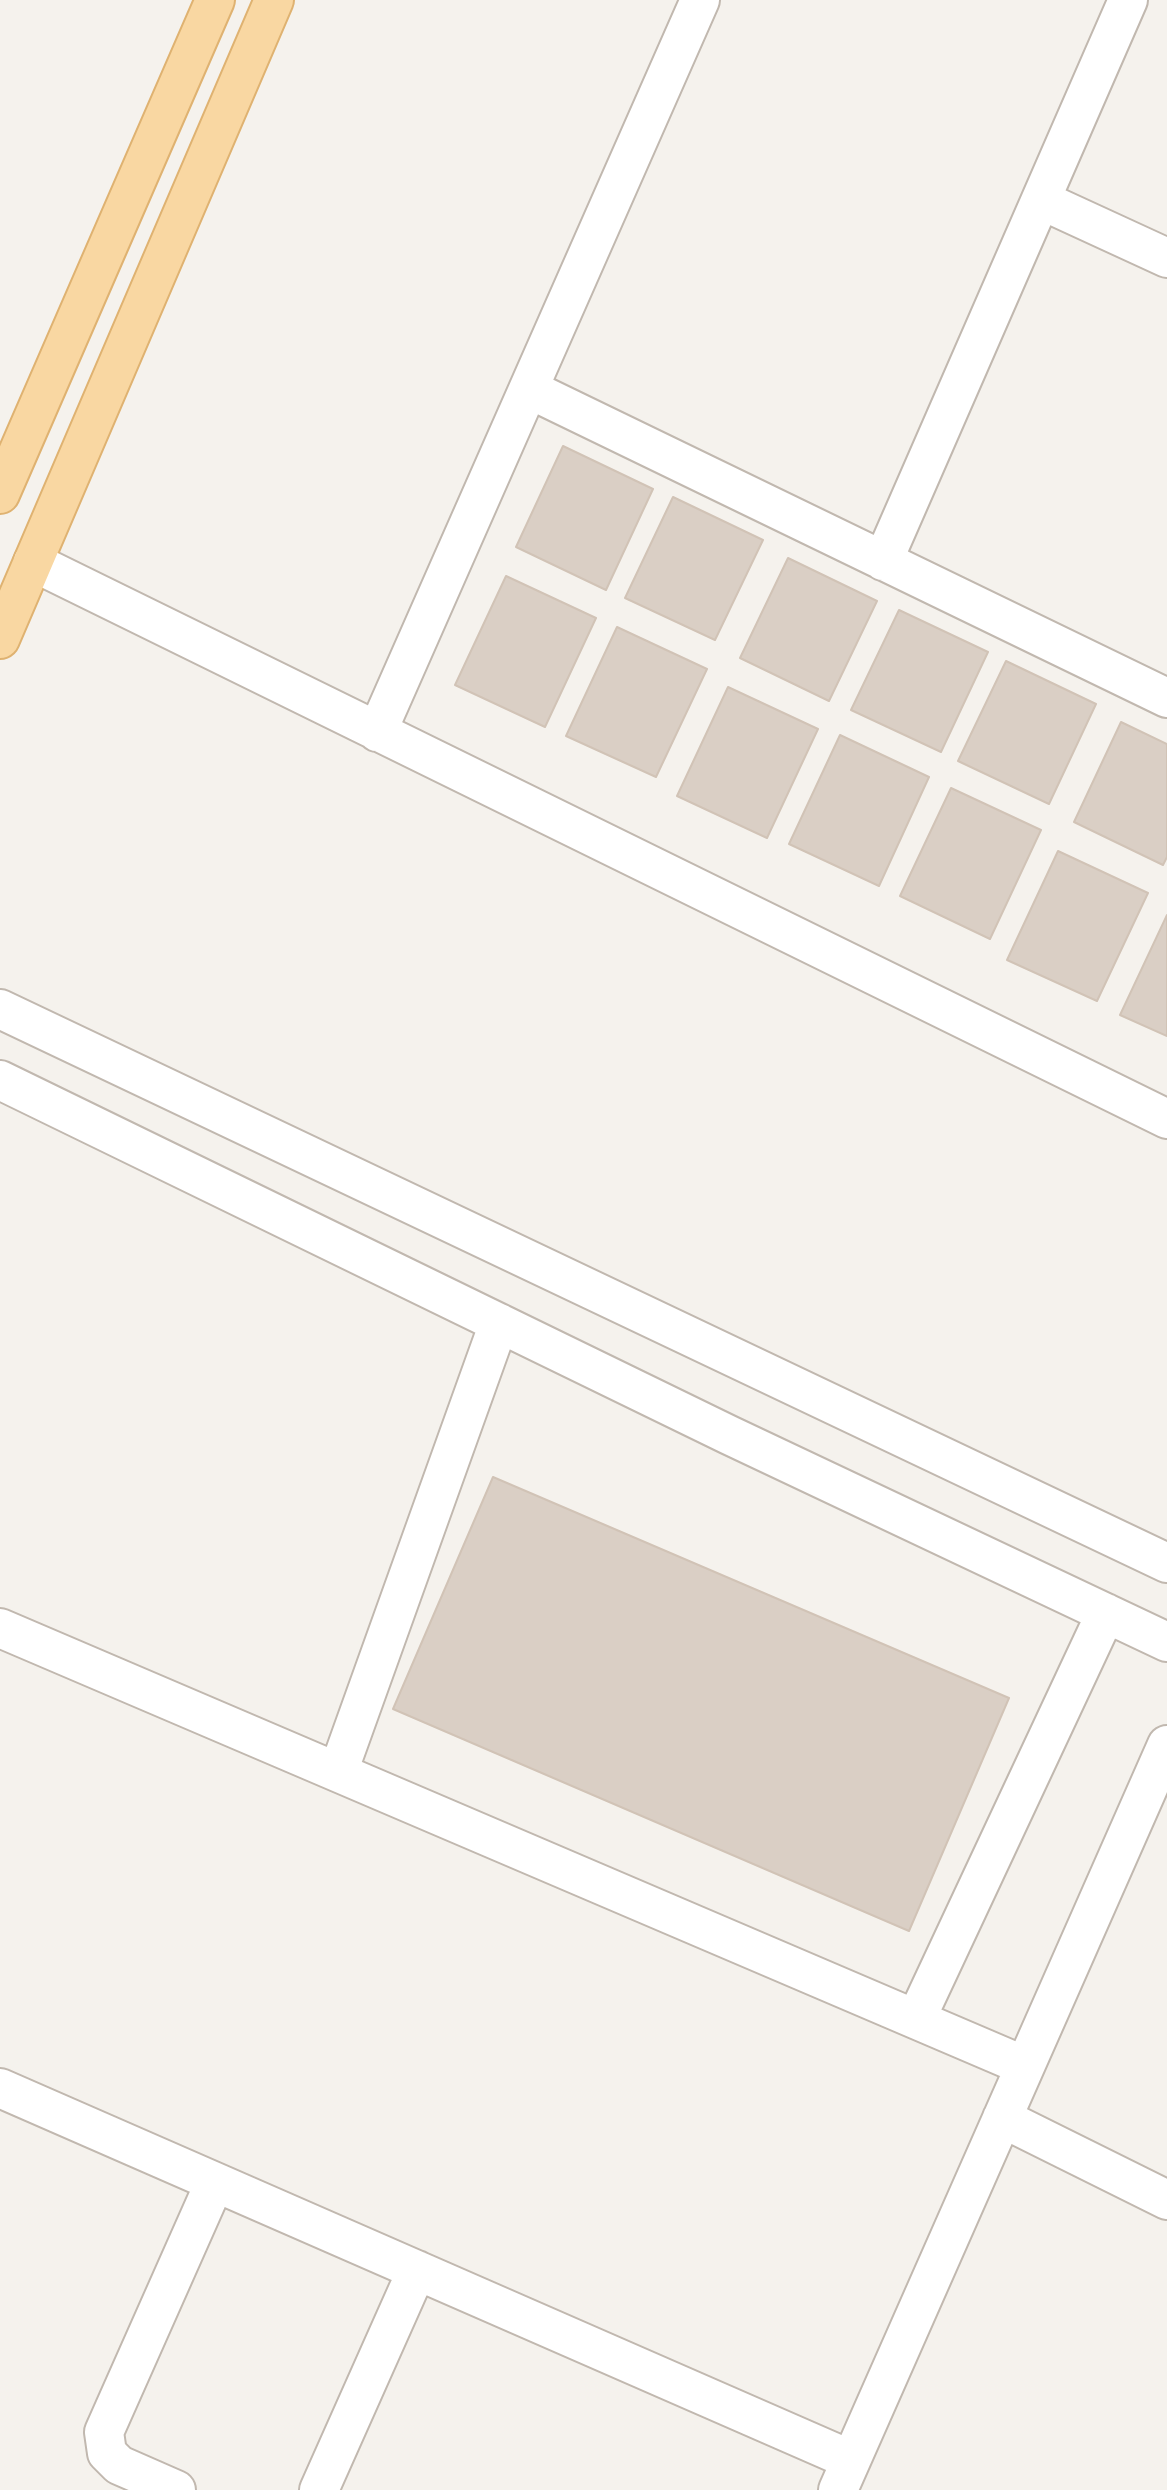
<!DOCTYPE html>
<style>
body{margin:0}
canvas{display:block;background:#f5f2ed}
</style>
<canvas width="1167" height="2490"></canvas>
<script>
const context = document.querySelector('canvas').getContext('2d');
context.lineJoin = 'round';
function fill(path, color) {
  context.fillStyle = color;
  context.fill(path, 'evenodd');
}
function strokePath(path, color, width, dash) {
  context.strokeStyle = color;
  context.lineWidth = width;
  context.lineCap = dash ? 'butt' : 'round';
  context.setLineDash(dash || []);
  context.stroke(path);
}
const building = new Path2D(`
 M563,446L653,489L606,590L516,547Z
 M673,497L763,540L715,640L625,598Z
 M788,558L877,601L829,701L740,658Z
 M506,576L596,618L545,727L455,685Z
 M899,610L988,652L941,752L851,710Z
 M617,627L707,669L656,777L566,736Z
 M1006,661L1096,704L1049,804L958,761Z
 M728,687L818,729L767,838L677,796Z
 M1121,722L1167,744V857L1163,865L1074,822Z
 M840,735L929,777L879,886L789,844Z
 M951,788L1041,830L990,939L900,896Z
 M1058,851L1148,893L1097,1001L1007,960Z
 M1167,915V1036L1120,1015Z
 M493,1477L1009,1698L909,1931L393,1709Z`);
fill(building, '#dacfc5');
strokePath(building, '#d1c3b6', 2);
const minor = new Path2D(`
 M1041,200L1167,258
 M529,389L1167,698
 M883,561L1128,0
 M33,562L1167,1119
 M377,732L700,0
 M0,1009L1167,1563
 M0,1080L729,1435L1167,1642
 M0,1628L1025,2066
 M338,1772L499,1323
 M916,2019L1106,1613
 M0,2088L851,2460
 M1002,2118L1167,2200
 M176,2490L119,2465L107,2453L104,2432L215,2182
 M319,2490L417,2270
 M838,2490L1167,1745`);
const major = new Path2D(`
 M0,494L215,0
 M0,639L274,0`);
strokePath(minor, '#c1b8af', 42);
strokePath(major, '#dfb271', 42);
strokePath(minor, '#fff', 38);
strokePath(major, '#f9d7a2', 38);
</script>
